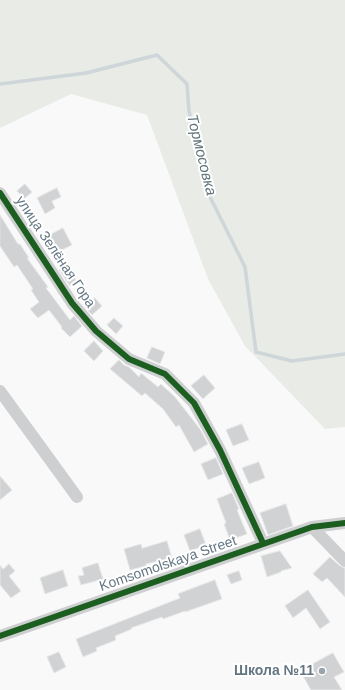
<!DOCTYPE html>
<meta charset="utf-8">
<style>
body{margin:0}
canvas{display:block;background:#f9f9f9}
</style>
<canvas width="345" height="690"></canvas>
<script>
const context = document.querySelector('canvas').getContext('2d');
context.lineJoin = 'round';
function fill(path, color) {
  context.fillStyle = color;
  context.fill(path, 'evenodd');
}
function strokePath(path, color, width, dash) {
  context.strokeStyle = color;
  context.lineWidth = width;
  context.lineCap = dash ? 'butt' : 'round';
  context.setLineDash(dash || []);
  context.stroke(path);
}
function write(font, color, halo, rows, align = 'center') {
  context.font = font + ' Helvetica,sans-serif';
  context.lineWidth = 4;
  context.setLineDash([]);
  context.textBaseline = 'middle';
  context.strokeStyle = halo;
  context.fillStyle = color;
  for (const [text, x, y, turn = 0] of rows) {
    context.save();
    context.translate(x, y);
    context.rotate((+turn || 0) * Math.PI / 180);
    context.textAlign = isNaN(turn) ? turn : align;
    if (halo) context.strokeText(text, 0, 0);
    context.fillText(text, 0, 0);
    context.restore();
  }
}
fill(new Path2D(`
 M0,0H345V427L325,429L245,346L208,279L147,115L71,94L0,128Z`), '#e8ebe6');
strokePath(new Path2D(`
 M0,84L86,73L157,55L187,84L189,111L209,195L245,267L256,352L292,361L345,354`), '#ced6d9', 3.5);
const building = new Path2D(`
 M25,184L32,192L24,199L17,191Z
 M57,188L61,197L52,201L55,208L45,214L37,198Z
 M0,215L18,244H20L29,258H27L48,287L46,288L70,320L74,316L82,326L70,337L61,328L62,327L49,310L38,318L30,309L39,302L31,290L33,289L17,265L14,267L0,246Z
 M63,228L72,245L52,255L44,238Z
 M67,265L77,282L70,286L59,270Z
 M95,298L102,306L92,315L85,307Z
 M114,318L123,326L116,334L107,325Z
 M94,341L103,351L94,361L84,351Z
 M152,347L165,352L160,364L147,358Z
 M119,360L124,365L129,367L139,377L141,373L158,387L161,384L175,397L200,429L208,444L194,452L179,425L176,427L163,409L145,393L142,396L110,369Z
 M204,375L215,388L203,399L191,386Z
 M242,424L249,440L233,446L226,430Z
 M216,458L223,474L208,480L201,464Z
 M259,462L265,478L249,484L242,468Z
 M0,476L12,490L0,500Z
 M232,493L239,509L237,510L247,534L230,540L224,524L226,523L217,499Z
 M286,504L293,526L268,535L260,513Z
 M200,529L206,545L190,551L184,535Z
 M167,541L172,558L146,564V566L130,570L124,549L141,544L142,548Z
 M280,551L292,568L281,571V572L267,577L261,556Z
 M330,557L340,566L345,568V597L327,578L322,582L313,574Z
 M98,563L103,579L81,585L78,576L84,575L82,568Z
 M9,564L15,571L9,576L21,591L11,598L0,585V565L3,569Z
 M63,570L68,586L45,594L40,578Z
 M239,571L242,580L231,584L227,575Z
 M215,580L222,599L185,612V611L163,619L162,617L131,628L132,629L115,636L116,640L96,648L97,651L83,657L76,639L180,598L178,594Z
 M308,590L330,622L320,629L306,608L293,618L285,606Z
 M59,652L66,667L54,673L47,657Z
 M333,653L344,672L334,677L342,690H311L300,671Z`);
fill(building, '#d0d2d3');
strokePath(building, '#e8e8e8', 1);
strokePath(new Path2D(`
 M0,193L72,303L96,331L129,359L165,374L194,403L220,450L263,543
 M0,391L77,497
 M312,527L345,561
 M0,636L312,527L345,523`), '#cecfd0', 12);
strokePath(new Path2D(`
 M0,193L72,303L96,331L129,359L165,374L194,403L220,450L263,543
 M0,636L312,527L345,523`), '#1b5e20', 6);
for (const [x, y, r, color] of [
 [322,671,4,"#99a4ac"]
]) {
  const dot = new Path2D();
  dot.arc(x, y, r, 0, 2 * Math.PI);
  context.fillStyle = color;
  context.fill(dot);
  strokePath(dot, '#fff', 1.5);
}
write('14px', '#657683', '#fff', [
 ["улица Зелёная Гора",55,252,56],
 ["Komsomolskaya Street",168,564,-19]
]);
write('bold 14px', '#657683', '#fff', [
 ["Школа №11",314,671]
], 'right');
write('italic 15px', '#60757c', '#fff', [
 ["Тормосовка",201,155,76]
]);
</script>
